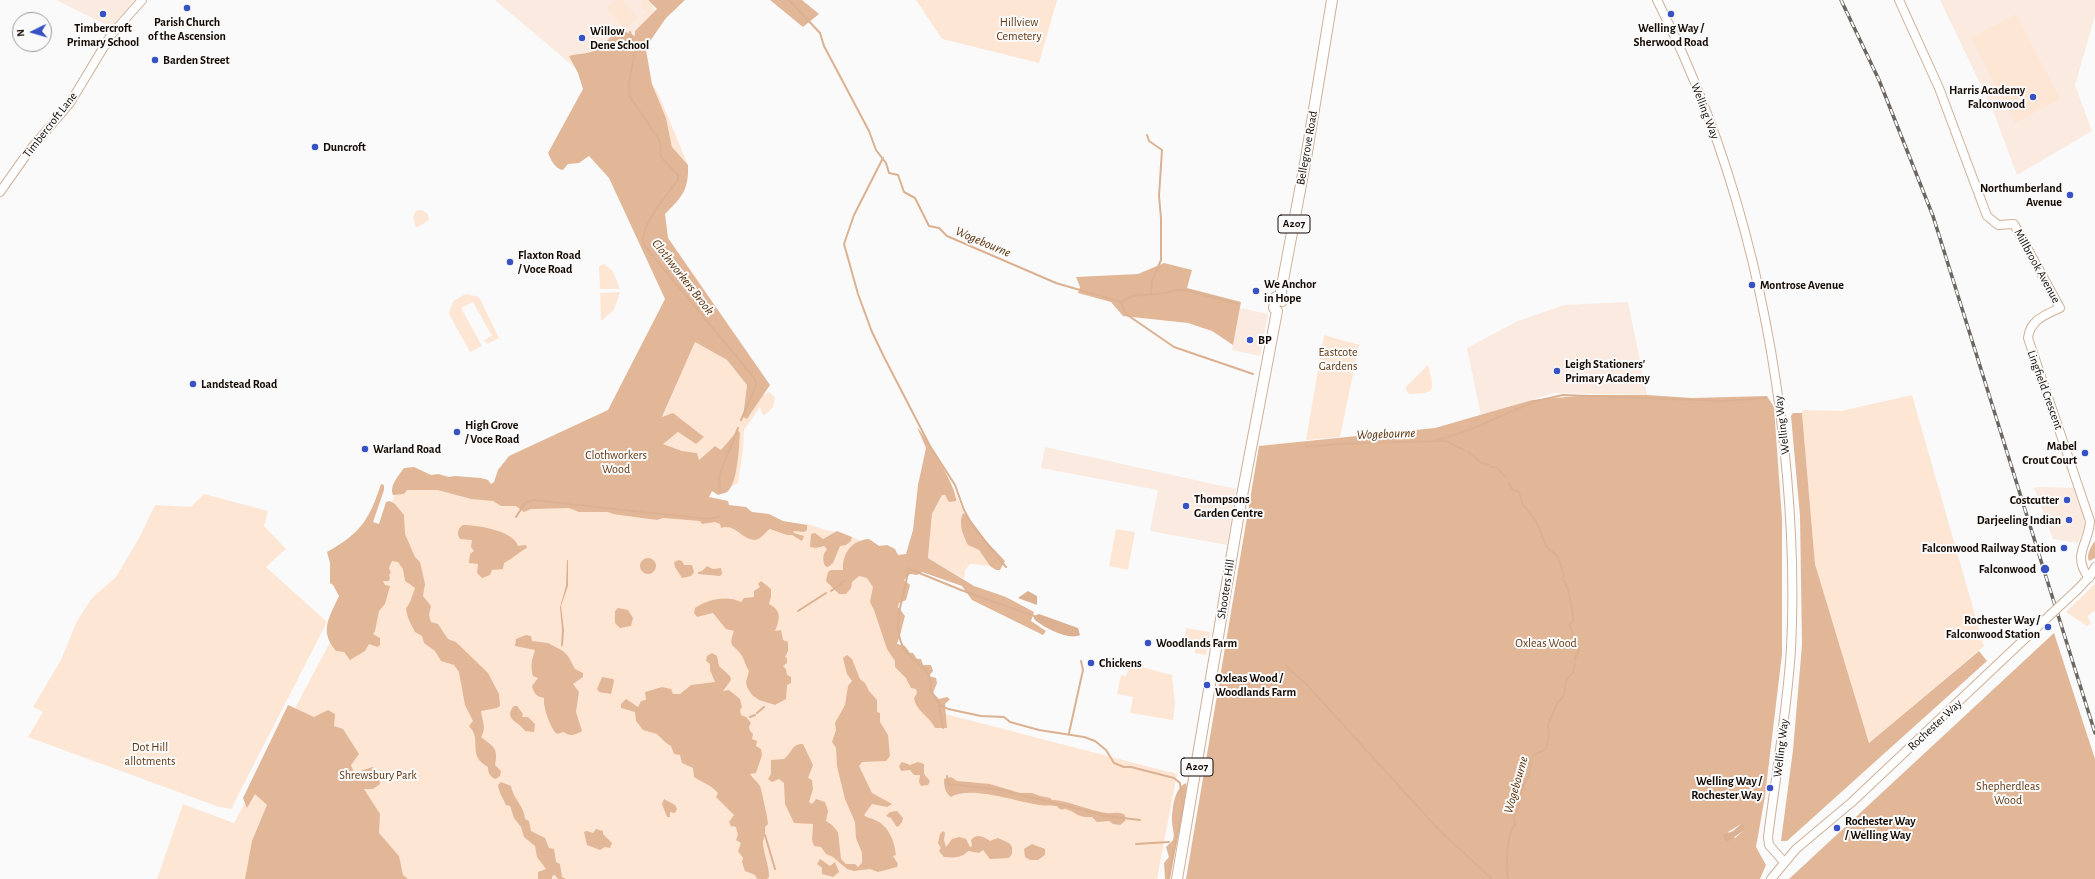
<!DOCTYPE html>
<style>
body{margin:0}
#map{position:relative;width:2095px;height:879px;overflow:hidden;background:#fafafa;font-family:"Alegreya Sans",sans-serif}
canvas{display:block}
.north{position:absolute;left:12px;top:12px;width:40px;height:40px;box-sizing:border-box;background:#fafafa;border:1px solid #9e9a98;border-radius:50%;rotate:265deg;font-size:11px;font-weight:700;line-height:16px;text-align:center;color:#150b04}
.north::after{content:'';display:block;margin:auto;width:14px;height:18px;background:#3851c3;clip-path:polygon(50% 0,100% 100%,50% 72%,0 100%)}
</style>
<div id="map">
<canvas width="2095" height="879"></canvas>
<div class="north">N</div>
</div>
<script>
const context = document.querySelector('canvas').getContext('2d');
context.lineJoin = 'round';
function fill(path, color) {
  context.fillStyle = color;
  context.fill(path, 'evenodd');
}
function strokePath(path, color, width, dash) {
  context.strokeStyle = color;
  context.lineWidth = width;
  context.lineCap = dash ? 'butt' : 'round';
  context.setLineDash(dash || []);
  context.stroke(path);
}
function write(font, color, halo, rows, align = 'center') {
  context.font = font + ' "Alegreya Sans",sans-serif';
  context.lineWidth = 4;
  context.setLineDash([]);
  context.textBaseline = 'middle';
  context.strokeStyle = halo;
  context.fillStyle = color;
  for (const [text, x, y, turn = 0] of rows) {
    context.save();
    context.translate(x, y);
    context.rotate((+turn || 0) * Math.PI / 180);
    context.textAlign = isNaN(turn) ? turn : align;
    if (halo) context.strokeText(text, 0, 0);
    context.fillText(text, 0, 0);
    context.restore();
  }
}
fill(new Path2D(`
 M56,0H134L111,27Z
 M495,0H648L659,15L639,35L585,76Z
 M1940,0H2095V16L2075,85L2092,131L2017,175L1992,108Z
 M1628,302L1647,395L1554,393L1481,415L1467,348L1518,321L1564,305Z
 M1240,308L1268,314L1260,356L1232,350Z
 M1045,447L1236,489L1227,545L1150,531L1158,490L1041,468Z
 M2038,487L2074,488L2084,514V528L2078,543L2053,539L2034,488Z`), '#faeadf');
fill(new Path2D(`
 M616,0H622L638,18L625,29L606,8Z
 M642,0H646L653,6L646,18L642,16L647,12L641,6Z
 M916,0H1057L1039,63L942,39Z
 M2016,14L2060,99L2015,123L1971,38Z
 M652,84L658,93L688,165L672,147L666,118Z
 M422,210L428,214L429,220L417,228C414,223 412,216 416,211Z
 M604,264L613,271L620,289H600L599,266Z
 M620,292L614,310L601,321L600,293Z
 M466,294L479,297L499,338L487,344L484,340L492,336L473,302L461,308L482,346L470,352L449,314L453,301Z
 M1324,335L1359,345L1340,437L1306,440Z
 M695,342L727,360L747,385L743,415L747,419L763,395L769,392L775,397L773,407L765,415L762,414L760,407L744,430L743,450L738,483L731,487L737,463L740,433L738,430L721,450L715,446L698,461L697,453L682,451L662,444L678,432L696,444L704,437L662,418Z
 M1428,365C1434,391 1438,393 1409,394L1406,390V387Z
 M1912,395L1984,646L1869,743L1815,564L1802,413L1803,410L1841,411Z
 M399,483L807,525L802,523C813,524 824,531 836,532L826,537C835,543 841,548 851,541L852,537L860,540L849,550L902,574L888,626L934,711L1177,774L1157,879H157L183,804L234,823L362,582Z
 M953,486L964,514L963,513L962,530L964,538L974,548L979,550L990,566L970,564L965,570L964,579L928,558L932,514L942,495L957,498Z
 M204,494L268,511L264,526L286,549L266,567L327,622L231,809L219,807L28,737L43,712L33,707L61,660L77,621L92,598L116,577L139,538L155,505L191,507Z
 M1116,529L1135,532L1128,570L1109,566Z
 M2095,584V611L2087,616L2091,623L2087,626L2066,612Z
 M1186,628L1210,632L1206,655L1195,653V644L1184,642Z
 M1130,664L1172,675L1175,704L1173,720L1130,713L1133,697L1117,694L1121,675L1126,676Z`), '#fee6d5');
fill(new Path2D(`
 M648,0H685L666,18L646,47V50L652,84L666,118L672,147L688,165C689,190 682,197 665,214L668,238L770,385L747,419L743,417L747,385L727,360L695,342L662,417L673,413L704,437L696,444L678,432L663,444L682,451L697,453L699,460L715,446L721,450L738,430L740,433C739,445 738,484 727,492C725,493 721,494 718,495L712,491L709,497L728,501L729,505L746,507L752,512L769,514L783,521L807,525V530L804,532L793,531L794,533L804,536L802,541L792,535H787L770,529C765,532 762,539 755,540C742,540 735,523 721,528L720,524L715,522L702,524L700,521L663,518L657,520L613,514L608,512H579L569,508L531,509L524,512L516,506H501L493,501L471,499L438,490H407L404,494L393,495C389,486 399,475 404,468L414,467L431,475L438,474L449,477L455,476L481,478L488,480L491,484L494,482L498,470L509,456L608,410L665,299L609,178L589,156L579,163L568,164L563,170C555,169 551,160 548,153L583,89L578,73L569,56C576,54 584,54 591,52C601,49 608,40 615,32H626L635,36V31L657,9Z
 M770,0H802L819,14L803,27Z
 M1164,263L1192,270L1187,288L1241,302L1233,345L1212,331L1188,323L1123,316L1111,302L1078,293L1080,287L1076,277L1138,274Z
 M1590,395H1647L1692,398L1767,396L1774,407L1782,519V654L1765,796L1756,847L1766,865L1760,879H1186L1259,446L1435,428L1532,400ZM1741,824L1743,831L1735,838L1728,832Z
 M1793,413H1802L1815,564L1869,743L1979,651L1987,661L1787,841H1781L1793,750L1802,645L1800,516L1791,416Z
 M917,427C926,437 958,489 956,501L949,502L945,495H942L932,514L928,558L974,586L1006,597L1034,612L1031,621L1046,631L1043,635L972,600L962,586L922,572L917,575L910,574L904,580L910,585L906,600L899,603L898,607L905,616C902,626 901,634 897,644L905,646L910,653H913L917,659H921L923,665H931L933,671L929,676L936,678L937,683L933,693L939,699L947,697L950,699L945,704L947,728H935C929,716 916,711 914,698L917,693L916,689L911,688L906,678L895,667V661L887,649L874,610L870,602L873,587L867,578L859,576L852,582L851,588L846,594H839L826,581L828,572L831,570H843C842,553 852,540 869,539L879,546L887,545L895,549L898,555L906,554L913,530L918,485L926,448Z
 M381,484L384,485V490L373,522L379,524L386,502L390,501L395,504L404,515L405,534L415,557L420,562L425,584L423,596L431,606L429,615L431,622L438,624L448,639L456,642L488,673L499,694L500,706L497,708L481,711C482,721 487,728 481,737C492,746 499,747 495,765L501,771L500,776L496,779C490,777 488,773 488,767C466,755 483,740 469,726L473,721L465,705L459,672L454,665L441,661L435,651L424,643L422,636L415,632C411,624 407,618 406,608C411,603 412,595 415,588L405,581L403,569L398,562L392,561L389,568L391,573L389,575L390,578L389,581H383L385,585L390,586L385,604L379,611L375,631L373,634L380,638V645L378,647L369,644L365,651L350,660L344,652L336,651C319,631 329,618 339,596L333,585L330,583V563L327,552C361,533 369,520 381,484Z
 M963,513L967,515L987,542L1005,561L1000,570H996L990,566L979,550L968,545C963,536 958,523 963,513Z
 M463,525C478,525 514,531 518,546L526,545L527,548C520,551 514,558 504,563L503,569L492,570L490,575L482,578L477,573L478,564L469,563L470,554L474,551L471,547L472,540L460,539C457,534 457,529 463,525Z
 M837,531L852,537L851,541L846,545L840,546L833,563L828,567L825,566C822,559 823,554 827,549L824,546L816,548L810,547L811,534L815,533L823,539Z
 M2095,541V558L2089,561C2086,555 2091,546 2095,541Z
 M640 566a8 8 0 1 1 16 0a8 8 0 1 1-16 0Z
 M679,560L682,561L684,565H692L694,572L691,576L682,578L675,567L674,562Z
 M707,566L713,569L721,568L722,574L720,576L698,574V572L702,571Z
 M761,581L771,589V597L769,604C782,610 780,620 775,631L781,630L783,640L788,642V651L785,657L787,658V663L783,666L786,669L787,675L791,677V683L787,685L786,699L775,705L759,700L752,695L747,687L746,682L749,671C746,667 745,661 742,656C735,644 727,649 734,631L726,629L713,613L697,617L694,613L695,608C708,599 727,595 741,602L744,598L754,597V591L760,587L758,584Z
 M618,608L628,610L633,618L631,626L620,628L615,623V611Z
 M2054,633L2095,759V879H1789Z
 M526,635L531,636L532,641L548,643L563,651L568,656L575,669L583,673V677L573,684L579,692L576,712L582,731C576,735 569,737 564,732L557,734C550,728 543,707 544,698C536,696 534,694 532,686L538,678L533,676C530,666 532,659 535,650L515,646L516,639Z
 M712,653L717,656L719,666L730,676L731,680L723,691L729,690L740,699L742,707L740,710L741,715L746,717L751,723L749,727L750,731L753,734L752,739L757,741L756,746L761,749L762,755L756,773L750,774C753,779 757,781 760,786C761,788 768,819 768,824L765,827C766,834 763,838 763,844C764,855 769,865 769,877L767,879H757L755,875L745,871L742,862L743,858L738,851L741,843L736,840L738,835L736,827L731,826L729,822L734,815L716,797L718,793C709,783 704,784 694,777L693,768L682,763L680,755L674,754L671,746L666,743L657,734L643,730L636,721L635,712L621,708V704L626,699L638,707L641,701L646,700L645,692L662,687L671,689L673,694H680L691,685L715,682L710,670V664L706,661L707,656Z
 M847,655L852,659L860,679L865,683L869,691L877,700V712L880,713V722L888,735L890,756L886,761L862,762L859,766L872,793L892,804L887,807L872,804L864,815C867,818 871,818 875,820C889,826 894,840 896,855L893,856L898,864L897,867L878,872L870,869L854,871L847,869L833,857L826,854L821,847L814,846L812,840L813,824L794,823L785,804L784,783L779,779L772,782L768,779L771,774V760L784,759C791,754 792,743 803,744L813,765L808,778L812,780L813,789L809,802L812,804L816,799L825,802L828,811L826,821L832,825L838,832L841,859L846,864H855L858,867L862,863V853L856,838L855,822L845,799L837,766L836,748L832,742L836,730L835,723L845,705L848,686L852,681L847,674L843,658Z
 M602,677L613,679L614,681L611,694L599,692L597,689Z
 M288,705L314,717L328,710L335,714L334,726L343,729L359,754L351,765L354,773L373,767L379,776L380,784L373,789H364L380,814L379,833L399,856L403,875L408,879H245L252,841L267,805L255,794L247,808L243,798Z
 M514,706H517L523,714L522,717H528L535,724L534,732L525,731C521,723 502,719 514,706Z
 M902,762L910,765L918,762L924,764V774L930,781L928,785L921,786L919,782L920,775H914L910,770L901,771L899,766Z
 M951,777L957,781L990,784L1020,793H1032L1040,796L1050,798L1052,800C1066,800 1091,811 1106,813C1113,814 1118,811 1125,815V821L1120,825L1113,824L1109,821L1097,822L1092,817C1077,818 1078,813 1066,809C1061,808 1066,811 1060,809C1057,808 1059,806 1055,806C1050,805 1045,806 1040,805C1017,802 970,785 951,797C945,793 944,786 944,779Z
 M501,782L511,786C513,799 524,805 525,819L529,821L531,831L545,838L549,848L554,849L556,862L560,864L562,877L566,879H558L555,875L552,876V879H538V872L546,869L537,857L535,846L524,837L521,827L514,818L510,806L506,805C503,798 499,793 498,785Z
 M1186,783L1187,788L1170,879H1165L1164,863L1169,857L1166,847L1173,840C1175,833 1172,828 1172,821C1172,810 1174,788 1186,783Z
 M664,799L675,805L677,809L675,813L670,812V817H667L662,804Z
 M897,811L903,818L902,822L898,827L896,826L891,818L886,816L890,812Z
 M596,829L603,831V834L612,843L610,848L605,847L600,850L587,845L584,832L587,831L593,833Z
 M943,831L945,833L944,840L946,847L952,839L959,837L966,839L970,847L972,846L971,840C977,833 983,836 990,841L998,838L1009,843L1012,847V854L1009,858L990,859L983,850L979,853L968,851C962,858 953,858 944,857L939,851L941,848L938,843L940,834Z
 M1032,844L1045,849V855L1038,860H1030L1025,857L1024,849Z
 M820,859L830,866L835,862L839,872L833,877L822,874V868L817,864Z`), '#e2b797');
fill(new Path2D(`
 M567,560H568V586L561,606L564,630L563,645L561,647L562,630L560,607L566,586Z
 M1028,591L1037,596V605L1018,598Z
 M1039,614L1078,628L1080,635C1070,641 1042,627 1034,619V616Z
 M1741,824L1745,826L1743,831L1727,842L1725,841L1723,835L1733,831Z`), '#dcb191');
strokePath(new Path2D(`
 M789,0L820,33L824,46L869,131L876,150L886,163L889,173L898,175L904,192L915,198L929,226L939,228L947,236L1056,283L1121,302L1126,314L1174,347L1253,374
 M630,32L635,50L629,84L630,97L660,141L661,157L678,175V180C667,195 640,225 643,244L755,379L756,386L741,420
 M1147,135L1149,141L1162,150L1159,196L1161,218V260L1152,281L1151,293
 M883,158L854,215L844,244L858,294L872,332L884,357L930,446L955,485L964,510L972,525L1006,567
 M1121,302L1132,296L1166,293L1176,290H1185L1238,304
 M1436,441L1469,430L1536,401L1563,395L1724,401L1766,398
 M1306,445L1307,447L1338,444L1436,441H1446L1464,450
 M1468,452L1482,463L1488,464L1492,467H1496L1506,477
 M1509,483L1512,489L1519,492L1523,505L1536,521L1546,546L1558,557L1564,574L1562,579C1569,583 1573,613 1573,622L1569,625L1573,634L1571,637L1575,644L1578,645L1579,650L1575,659
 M720,491L719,476L738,428
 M516,517L525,503L532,500L708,519L719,517
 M907,568L961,590L1034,616
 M908,569C906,597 890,620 903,647C911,663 935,668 930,689L939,704L948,709L981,716L1004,717L1010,722L1039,730L1084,737L1095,741L1106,750L1114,763L1124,767H1131L1174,778L1180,783L1183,807L1168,879
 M831,591L845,581
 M798,611L826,593
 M1286,666L1307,685L1440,831L1492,879
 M939,705L943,728
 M757,713L764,707
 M750,717L755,715
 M1069,733L1083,670L1081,661
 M947,776L948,784L1002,790L1106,816L1140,820
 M765,835L775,869
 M1136,844L1169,842
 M1508,879C1506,865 1506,836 1515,824L1514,816L1518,810L1523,786L1530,773L1531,759L1534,755L1546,749L1549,736L1548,724L1558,702L1564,696C1567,686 1562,680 1573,673L1575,664`), '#dcb191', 2);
const tertiary = new Path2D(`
 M1657,0C1732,147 1773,312 1787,476C1792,533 1794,591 1791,649C1787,712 1776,774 1768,837L1769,845L1784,862
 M1899,0L1939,88L1987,216L1998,225L2014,224L2060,308C2045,315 2030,320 2028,338L2090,521C2089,544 2071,555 2089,578
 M0,192L29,151L70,103L111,35L142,0
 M2078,589L2091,575L2095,567
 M1771,879L1796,849L1852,802L2050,615`);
const primary = new Path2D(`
 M1282,301L1281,291L1306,158L1332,0
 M1177,879L1241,501L1277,311L1274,308L1276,297L1280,296`);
strokePath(tertiary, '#cfb098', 10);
strokePath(primary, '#cfb098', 12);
strokePath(tertiary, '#fff', 8);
strokePath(primary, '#fff', 10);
const rail = new Path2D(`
 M1841,0L1879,80L1933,216L2095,733`);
strokePath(rail, '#6c6661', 3.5);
strokePath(rail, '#fafafa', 2, [6]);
const tertiaryBridge = new Path2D(`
 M2050,615L2078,589`);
strokePath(tertiaryBridge, '#cfb098', 10, []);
strokePath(tertiaryBridge, '#fff', 8);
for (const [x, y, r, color] of [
 [187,8,4,"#3851c3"],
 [103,14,4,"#3851c3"],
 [1671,14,4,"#3851c3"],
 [582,38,4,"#3851c3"],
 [155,60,4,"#3851c3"],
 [2033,97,4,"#3851c3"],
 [315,147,4,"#3851c3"],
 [2070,195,4,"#3851c3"],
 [510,262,4,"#3851c3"],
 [1752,285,4,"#3851c3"],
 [1256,291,4,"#3851c3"],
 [1250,340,4,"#3851c3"],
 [1557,371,4,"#3851c3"],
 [193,384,4,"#3851c3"],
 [457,432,4,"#3851c3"],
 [365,449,4,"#3851c3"],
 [2085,453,4,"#3851c3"],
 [2067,500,4,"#3851c3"],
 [1186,506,4,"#3851c3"],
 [2069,520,4,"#3851c3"],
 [2064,548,4,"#3851c3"],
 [2045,569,5,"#3851c3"],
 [2048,627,4,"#3851c3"],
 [1148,643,4,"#3851c3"],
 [1091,663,4,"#3851c3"],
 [1207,685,4,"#3851c3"],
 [1770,788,4,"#3851c3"],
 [1837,828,4,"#3851c3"]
]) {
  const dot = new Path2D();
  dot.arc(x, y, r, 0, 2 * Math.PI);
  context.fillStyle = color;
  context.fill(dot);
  strokePath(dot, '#fafafa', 1.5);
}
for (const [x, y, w] of [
 [1294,224,32],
 [1197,767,32]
]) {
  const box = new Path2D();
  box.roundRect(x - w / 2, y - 9, w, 18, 3);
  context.fillStyle = '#fafafa';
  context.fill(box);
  strokePath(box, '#150b04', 1);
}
write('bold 11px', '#150b04', null, [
 ["A207",1294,224],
 ["A207",1197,767]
]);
write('bold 12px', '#150b04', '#fafafa', [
 ["Parish Church",187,22,"center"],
 ["of the Ascension",187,36,"center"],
 ["Timbercroft",103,28,"center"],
 ["Primary School",103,42,"center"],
 ["Welling Way /",1671,28,"center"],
 ["Sherwood Road",1671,42,"center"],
 ["Willow",590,31],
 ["Dene School",590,45],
 ["Barden Street",163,60],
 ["Harris Academy",2025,90,"right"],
 ["Falconwood",2025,104,"right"],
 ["Duncroft",323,147],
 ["Northumberland",2062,188,"right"],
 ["Avenue",2062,202,"right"],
 ["Flaxton Road",518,255],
 ["/ Voce Road",518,269],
 ["We Anchor",1264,284],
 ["in Hope",1264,298],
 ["Montrose Avenue",1760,285],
 ["BP",1258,340],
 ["Leigh Stationers'",1565,364],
 ["Primary Academy",1565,378],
 ["Landstead Road",201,384],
 ["High Grove",465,425],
 ["/ Voce Road",465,439],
 ["Mabel",2077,446,"right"],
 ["Crout Court",2077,460,"right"],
 ["Warland Road",373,449],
 ["Thompsons",1194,499],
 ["Garden Centre",1194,513],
 ["Costcutter",2059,500,"right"],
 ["Darjeeling Indian",2061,520,"right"],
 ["Falconwood Railway Station",2056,548,"right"],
 ["Falconwood",2036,569,"right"],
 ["Rochester Way /",2040,620,"right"],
 ["Falconwood Station",2040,634,"right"],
 ["Woodlands Farm",1156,643],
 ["Chickens",1099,663],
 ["Oxleas Wood /",1215,678],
 ["Woodlands Farm",1215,692],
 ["Welling Way /",1762,781,"right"],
 ["Rochester Way",1762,795,"right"],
 ["Rochester Way",1845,821],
 ["/ Welling Way",1845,835]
], 'left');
write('12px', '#613712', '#fafafa', [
 ["Hillview",1019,22],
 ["Cemetery",1019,36],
 ["Eastcote",1338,352],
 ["Gardens",1338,366],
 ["Clothworkers",616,455],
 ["Wood",616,469],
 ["Oxleas Wood",1546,643],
 ["Dot Hill",150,747],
 ["allotments",150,761],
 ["Shrewsbury Park",378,775],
 ["Shepherdleas",2008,786],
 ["Wood",2008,800]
]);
write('12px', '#150b04', '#fafafa', [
 ["Welling Way",1705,111,69],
 ["Timbercroft Lane",50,125,-52],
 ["Bellegrove Road",1307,148,-80],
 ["Millbrook Avenue",2037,266,61],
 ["Lingfield Crescent",2045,390,70],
 ["Welling Way",1782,425,-97],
 ["Shooters Hill",1226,589,-81],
 ["Rochester Way",1935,725,-43],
 ["Welling Way",1781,748,-83]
]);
write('italic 13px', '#5a310a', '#fafafa', [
 ["Wogebourne",983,242,23],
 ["Clothworkers Brook",683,277,52],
 ["Wogebourne",1386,434,-2],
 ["Wogebourne",1516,785,-74]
]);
</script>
